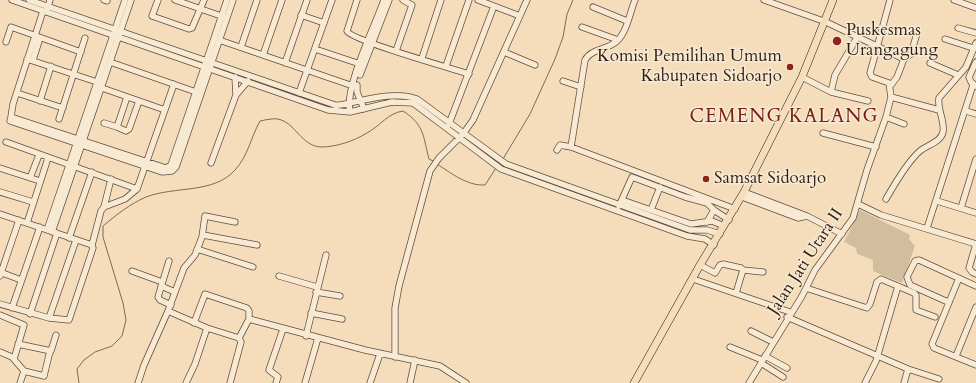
<!DOCTYPE html>
<style>
body{margin:0}
canvas{display:block;background:#f5ddbc}
</style>
<canvas width="976" height="383"></canvas>
<script>
const context = document.querySelector('canvas').getContext('2d');
context.lineJoin = 'round';
function fill(path, color) {
  context.fillStyle = color;
  context.fill(path, 'evenodd');
}
function strokePath(path, color, width, dash) {
  context.strokeStyle = color;
  context.lineWidth = width;
  context.lineCap = dash ? 'butt' : 'round';
  context.setLineDash(dash || []);
  context.stroke(path);
}
function write(font, color, halo, rows, align = 'center') {
  context.font = font + ' Cardo,serif';
  context.lineWidth = 3;
  context.setLineDash([]);
  context.textBaseline = 'middle';
  context.strokeStyle = halo;
  context.fillStyle = color;
  for (const [text, x, y, turn = 0] of rows) {
    context.save();
    context.translate(x, y);
    context.rotate((+turn || 0) * Math.PI / 180);
    context.textAlign = isNaN(turn) ? turn : align;
    if (halo) context.strokeText(text, 0, 0);
    context.fillText(text, 0, 0);
    context.restore();
  }
}
fill(new Path2D(`
 M860,210L910,235L909,239L915,246L902,283L873,271V260L857,254L856,248L844,242Z`), '#d3bd9f');
strokePath(new Path2D(`
 M503,159L530,114L555,59L563,37L567,14L573,0
 M437,164C451,173 467,186 485,185L496,168
 M79,383L77,369L84,360L95,352L112,346L122,336L126,320L123,303L103,237V226C116,215 130,204 146,197C174,186 214,194 235,170C248,156 251,137 260,121C265,120 273,118 278,119C296,123 301,146 321,147C336,147 354,141 367,133C380,126 388,113 403,111C425,125 423,137 429,159L433,161`), '#7c6a57', 1);
const minor = new Path2D(`
 M12,0L328,110L350,112L392,102L413,103L501,169L687,236L705,239L714,245
 M29,0L335,105C342,106 347,103 354,102C374,98 398,92 417,99L506,164L690,230H707L720,234
 M104,0L107,1
 M158,0L152,16L189,29L192,28L204,0
 M175,0L224,17
 M227,0L171,165L166,168L11,117L10,121L162,172L172,171L176,167L233,0
 M357,0L347,31C351,40 453,69 469,74
 M478,0L520,16
 M764,0L826,22L904,59L911,54L917,33
 M954,0L976,8
 M593,7L627,21
 M47,10L50,0
 M301,15L324,23
 M582,27L618,40
 M958,28L976,33
 M945,39L973,48
 M219,40L356,87
 M6,42L11,27L81,52
 M241,47L257,0
 M315,49L363,65
 M396,51L412,5L403,0
 M504,52L535,65
 M263,55L282,0
 M422,58L441,0
 M27,59L97,82
 M33,60L40,38
 M110,62L196,92
 M285,63L307,0
 M930,63L958,75
 M446,66L469,0
 M360,75L389,0
 M235,77L236,95L248,81
 M802,77L831,92L868,101
 M563,81L581,87
 M357,85V92L364,109
 M891,85L897,77L904,59
 M976,86L971,82L969,77L976,62
 M99,87L165,110
 M831,92L835,75L858,36
 M17,93L63,108
 M299,93L332,0
 M127,97L117,127L126,131L129,129L139,101
 M891,97L939,110
 M40,101L51,66
 M966,111L976,114
 M350,112C344,88 375,26 384,0
 M11,117L13,104L43,11
 M886,117L904,124
 M59,119L85,38
 M104,123L117,127
 M449,124L494,6
 M823,133L876,147
 M6,142L137,189
 M571,147L585,60C592,48 608,50 617,41C627,32 630,12 635,0
 M557,150L560,145L571,147L735,209
 M211,163L236,95
 M0,168L40,181
 M30,178L39,155
 M0,192L33,202
 M744,192L807,216L842,234
 M742,197L798,218L807,216
 M886,199C894,185 908,161 920,151C927,145 941,142 943,132C945,121 937,109 939,98L966,67L976,43
 M622,200L691,224L712,221L724,226
 M937,201L976,213
 M858,204L881,215L976,244
 M619,206L632,177L685,197L707,203L714,210L729,220
 M104,207L111,179
 M961,208L976,159
 M651,210L660,187
 M0,214L92,245L93,248L69,320L49,318L0,304
 M707,222L714,210
 M27,223L48,158
 M927,228L973,85
 M47,230L125,0
 M52,232L131,0
 M203,235L257,245
 M69,238L92,172
 M976,244L969,268L972,272L976,274
 M92,245L101,211L104,207L125,199L137,189L174,84
 M197,249L253,267
 M169,261L158,297L160,300L171,305
 M700,265L715,273L720,265L723,264L741,268L743,270L763,272
 M132,271L162,282
 M0,272L21,280
 M0,276L19,220
 M279,276L317,287
 M959,278L932,344L934,348L976,365
 M693,279L790,312
 M161,286L175,292
 M806,288L867,308L870,304L877,282L881,279L914,293L916,295V310L935,317
 M316,292L340,296
 M736,293L743,270
 M948,302L910,285L907,277L915,261L919,260L976,286
 M12,308L40,227
 M168,311L184,268L195,255L202,237L205,216L235,222
 M311,313L342,319
 M30,314L57,233
 M0,315L24,325L14,359
 M787,317L908,369
 M49,318L76,240
 M249,319L365,350L440,366L466,383
 M194,323L205,294L247,308L249,311V319L239,338L241,342L230,383
 M751,331L773,342
 M306,336L326,255
 M18,344L51,351L56,335
 M730,347L762,360
 M0,352L12,357L24,371L44,376L50,351
 M765,356L787,368
 M956,356L976,307
 M395,357V308L399,286L430,171L439,158L463,134L473,120L527,0
 M761,363L783,377
 M20,383L24,371
 M138,383L144,365L168,311L207,328L239,338
 M186,383L195,364L207,328
 M276,383L278,377L269,370L283,329
 M305,383L318,338
 M370,383L380,354
 M410,383L415,360
 M749,383L802,296L815,270L853,218L867,170L886,117L891,97L889,83L872,77L870,73L890,0
 M865,383L876,361L898,286
 M904,383L908,369L939,379`);
const major = new Path2D(`
 M634,383L700,265L744,192L802,77L833,0`);
strokePath(minor, '#5f4e3e', 7);
strokePath(major, '#2d1f14', 8);
strokePath(minor, '#f8e9d3', 5.5);
strokePath(major, '#f5ddbc', 7);
for (const [x, y, r, color] of [
 [837,41,5,"#8f2418"],
 [790,67,4,"#8f2418"],
 [706,179,4,"#8f2418"]
]) {
  const dot = new Path2D();
  dot.arc(x, y, r, 0, 2 * Math.PI);
  context.fillStyle = color;
  context.fill(dot);
  strokePath(dot, '#f8e9d3', 1.5);
}
write('17px', '#2d1f14', '#f8e9d3', [
 ["Puskesmas",846,31],
 ["Urangagung",846,51],
 ["Komisi Pemilihan Umum",782,57,"right"],
 ["Kabupaten Sidoarjo",782,77,"right"],
 ["Samsat Sidoarjo",714,179]
], 'left');
write('17px', '#2d1f14', '#f8e9d3', [
 ["Jalan Jati Utara II",806,262,-57]
]);
context.letterSpacing = '1px';
write('19px', '#7a1f14', '#f8e9d3', [
 ["CEMENG KALANG",784,118]
]);
context.letterSpacing = '0px';
</script>
